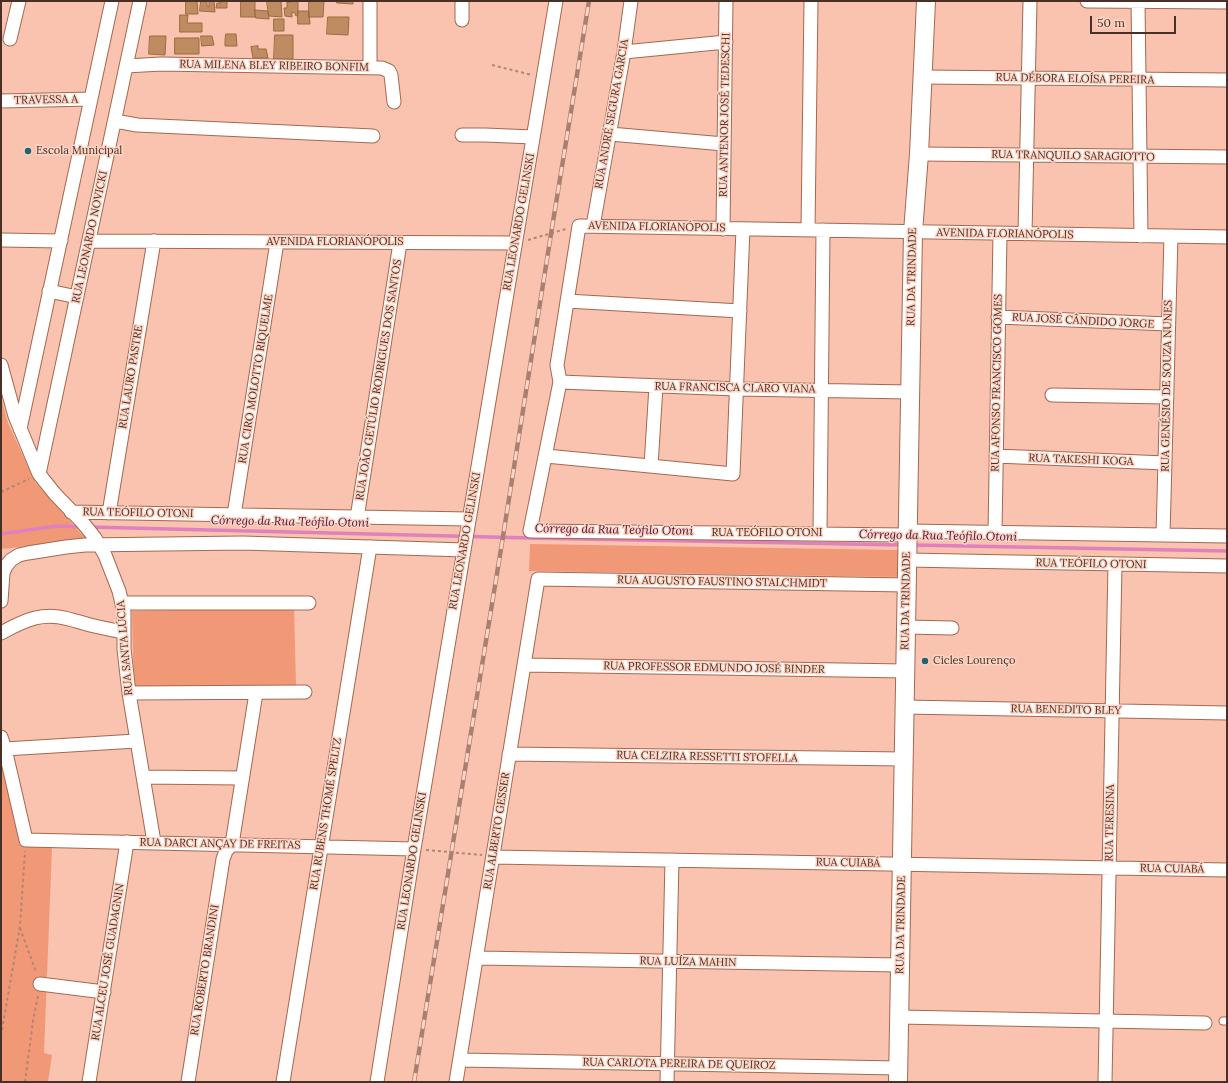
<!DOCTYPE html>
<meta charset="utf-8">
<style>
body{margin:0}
#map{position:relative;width:1228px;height:1083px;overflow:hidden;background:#f9c3af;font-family:Lora,serif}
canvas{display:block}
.frame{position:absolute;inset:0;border:2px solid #492f25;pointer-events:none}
.scale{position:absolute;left:1090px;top:16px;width:86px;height:18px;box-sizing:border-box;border:2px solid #492f25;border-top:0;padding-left:5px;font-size:12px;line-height:14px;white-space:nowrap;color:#492f25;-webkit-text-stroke:3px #fdd4c4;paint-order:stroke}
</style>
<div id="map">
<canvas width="1228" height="1083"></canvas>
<div class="frame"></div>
<div class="scale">50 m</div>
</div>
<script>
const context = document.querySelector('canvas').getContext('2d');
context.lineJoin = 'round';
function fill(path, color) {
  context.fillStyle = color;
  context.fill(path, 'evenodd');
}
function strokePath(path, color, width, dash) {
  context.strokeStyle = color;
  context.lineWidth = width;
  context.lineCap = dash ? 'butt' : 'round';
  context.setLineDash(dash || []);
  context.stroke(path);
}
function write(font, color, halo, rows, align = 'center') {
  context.font = font + ' Lora,serif';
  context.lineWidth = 3;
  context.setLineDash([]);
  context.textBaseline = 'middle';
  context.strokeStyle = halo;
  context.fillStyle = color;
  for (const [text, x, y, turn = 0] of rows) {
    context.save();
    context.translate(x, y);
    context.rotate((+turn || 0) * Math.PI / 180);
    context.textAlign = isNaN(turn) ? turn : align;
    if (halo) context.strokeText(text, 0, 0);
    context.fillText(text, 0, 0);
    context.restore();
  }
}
fill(new Path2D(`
 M1,397L8,423L35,482L87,540L1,549Z
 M530,544L899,550L898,577L529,571Z
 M294,607L296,685L134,689L132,611Z
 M1,756L21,844L52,847L44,1053L52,1055L48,1082H1Z`), '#f19977');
strokePath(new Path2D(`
 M90,527L530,538L902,545
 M1,534L56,526L82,527
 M912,545L1227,551`), '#df81bd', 3.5);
const building = new Path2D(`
 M186,1H197L198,14H186Z
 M201,1H207V6L209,7V1H214L215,12L200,11Z
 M220,1H227V8H216L217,3H220Z
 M241,1H255V17H241Z
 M267,1H281L282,17L269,16Z
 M290,1H298V15L296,16L295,13L292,12V17L285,16L284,8H287V2H290Z
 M309,1H324L323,17H309Z
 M337,1H353V4L337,3Z
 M255,10L268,11L269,19L256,18Z
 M298,11H309L310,24H298Z
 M180,15H188L187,23H202V32H180Z
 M328,17H349L348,35L327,34Z
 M274,19H284V31H274Z
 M226,34H236L237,46H225V41Z
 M275,35H293V59H274Z
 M150,36H166L165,55L149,54Z
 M201,36H212L214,45L202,46Z
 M175,38H199V54H175Z
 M258,46V49H266L268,58H253L251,47Z`);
fill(building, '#be8c60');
strokePath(building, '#9a6a3f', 1);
const service = new Path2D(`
 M1223,1021H1227`);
const minor = new Path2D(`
 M462,1V20
 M1087,1L1227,2
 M1138,1L1141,236
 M10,39L19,1
 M624,52L726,42
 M126,66L161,64L382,68L389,71L391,75L394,102
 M370,67V1
 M923,77L1227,80
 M1,101L91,99
 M115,121L137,125L373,136
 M610,134L724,144
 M462,135H485L533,137
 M919,154L1227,157
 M593,226L624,52L631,1
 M723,229L726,1
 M808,230L811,1
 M1025,234L1030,1
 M1,240L61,241
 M89,241L515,243
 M49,291L77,297
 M567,301L740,311
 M998,317L1168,324
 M1,365L15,416L39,474L55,494L83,523L95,538L105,555L119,591L124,612V649L129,693L154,842
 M560,382L737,389L910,392
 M1052,395L1167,397
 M20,429L112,1
 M546,456L733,474L743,229
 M996,456L1165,463
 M651,466L656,386
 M39,474L140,1
 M71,512L469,519
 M109,513L154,241
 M234,515L277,242
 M357,518L400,243
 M908,531L1227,536
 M995,532L1000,233
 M820,534L823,230
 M907,535L530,531L560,382L557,365L579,226L1227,237
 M1163,535L1171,236
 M907,560L1227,566
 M1,601L3,573L6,566L11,560L19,555L28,553L66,547L85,545L243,543L464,550
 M123,603H309
 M906,627L952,628
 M1,633C12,627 23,621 35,618C56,613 71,620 90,625C102,628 113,630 124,632
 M524,665L905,671
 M129,693L305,692
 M905,707L1227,713
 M1,737L5,749L26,840L414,849
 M5,749L136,741
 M509,754L904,759
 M143,777L242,778
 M493,857L1227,870
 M477,958L900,965
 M40,984L104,992
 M899,1017L1205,1023
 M460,1060L898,1068
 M89,1082L127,842
 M188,1082L223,859L226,851L232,844L256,693
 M283,1082L370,547
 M377,1082L414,849L556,1
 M456,1082L538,579L907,585
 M667,1082L672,860
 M1105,1082L1115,564`);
const secondary = new Path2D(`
 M898,1082L913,232L919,154L926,1`);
strokePath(service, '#a46850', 9);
strokePath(minor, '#a46850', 15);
strokePath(secondary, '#a46850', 20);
strokePath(new Path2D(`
 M492,65L532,75
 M528,240L566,229
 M1,492L29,479
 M426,850L482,855
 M20,928L36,972
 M1,1036L20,926L25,851
 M25,1082L33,1021L38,996`), '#b08575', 2, [3, 3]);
strokePath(service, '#fff', 7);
strokePath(minor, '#fff', 13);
strokePath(secondary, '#fff', 18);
const rail = new Path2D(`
 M414,1082L501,549L551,234L589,1`);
strokePath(rail, '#a98070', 4.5);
strokePath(rail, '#fdd4c4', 3, [9]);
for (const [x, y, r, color] of [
 [28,151,4,"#206276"],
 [925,661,4,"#206276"]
]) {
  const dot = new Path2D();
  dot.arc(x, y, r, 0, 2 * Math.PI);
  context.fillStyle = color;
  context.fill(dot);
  strokePath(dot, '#fdd4c4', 1.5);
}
write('11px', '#492f25', '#fdd4c4', [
 ["RUA MILENA BLEY RIBEIRO BONFIM",274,66,1],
 ["RUA DÉBORA ELOÍSA PEREIRA",1075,79,1],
 ["TRAVESSA A",46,100,-1],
 ["RUA ANDRÉ SEGURA GARCIA",612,114,-80],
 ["RUA ANTENOR JOSÉ TEDESCHI",725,115,-89],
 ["RUA TRANQUILO SARAGIOTTO",1073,156,1],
 ["RUA LEONARDO GELINSKI",519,222,-80],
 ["AVENIDA FLORIANÓPOLIS",657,227,1],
 ["AVENIDA FLORIANÓPOLIS",1005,234,1],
 ["RUA LEONARDO NOVICKI",90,237,-78],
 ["AVENIDA FLORIANÓPOLIS",335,242],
 ["RUA DA TRINDADE",912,277,-89],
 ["RUA JOSÉ CÂNDIDO JORGE",1083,321,3],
 ["RUA LAURO PASTRE",131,377,-81],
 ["RUA CIRO MOLOTTO RIQUELME",256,379,-81],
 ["RUA JOÃO GETÚLIO RODRIGUES DOS SANTOS",379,380,-81],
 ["RUA AFONSO FRANCISCO GOMES",997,383,-89],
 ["RUA GENÉSIO DE SOUZA NUNES",1167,386,-89],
 ["RUA FRANCISCA CLARO VIANA",735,388,1],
 ["RUA TAKESHI KOGA",1081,460,2],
 ["RUA TEÓFILO OTONI",138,513,1],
 ["RUA TEÓFILO OTONI",767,533],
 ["RUA LEONARDO GELINSKI",465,541,-80],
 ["RUA TEÓFILO OTONI",1091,564,1],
 ["RUA AUGUSTO FAUSTINO STALCHMIDT",722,582,1],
 ["RUA DA TRINDADE",906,601,-89],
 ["RUA SANTA LÚCIA",125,648,-95],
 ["RUA PROFESSOR EDMUNDO JOSÉ BINDER",714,668,1],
 ["RUA BENEDITO BLEY",1066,710,1],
 ["RUA CELZIRA RESSETTI STOFELLA",707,757,1],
 ["RUA RUBENS THOMÉ SPELTZ",326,814,-81],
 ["RUA TERESINA",1110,823,-89],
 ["RUA ALBERTO GESSER",497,831,-81],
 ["RUA DARCI ANÇAY DE FREITAS",220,844,1],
 ["RUA LEONARDO GELINSKI",412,861,-81],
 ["RUA CUIABÁ",848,863,1],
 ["RUA CUIABÁ",1172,869,1],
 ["RUA DA TRINDADE",901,925,-89],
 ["RUA ALCEU JOSÉ GUADAGNIN",108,962,-81],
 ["RUA LUÍZA MAHIN",688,962,1],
 ["RUA ROBERTO BRANDINI",205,970,-81],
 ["RUA CARLOTA PEREIRA DE QUEIROZ",679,1064,1]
]);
write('11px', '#492f25', '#fdd4c4', [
 ["Escola Municipal",36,151],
 ["Cicles Lourenço",933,661]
], 'left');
write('italic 12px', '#4a0f38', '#fdd4c4', [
 ["Córrego da Rua Teófilo Otoni",290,522,1],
 ["Córrego da Rua Teófilo Otoni",614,530,1],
 ["Córrego da Rua Teófilo Otoni",938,536,1]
]);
</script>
